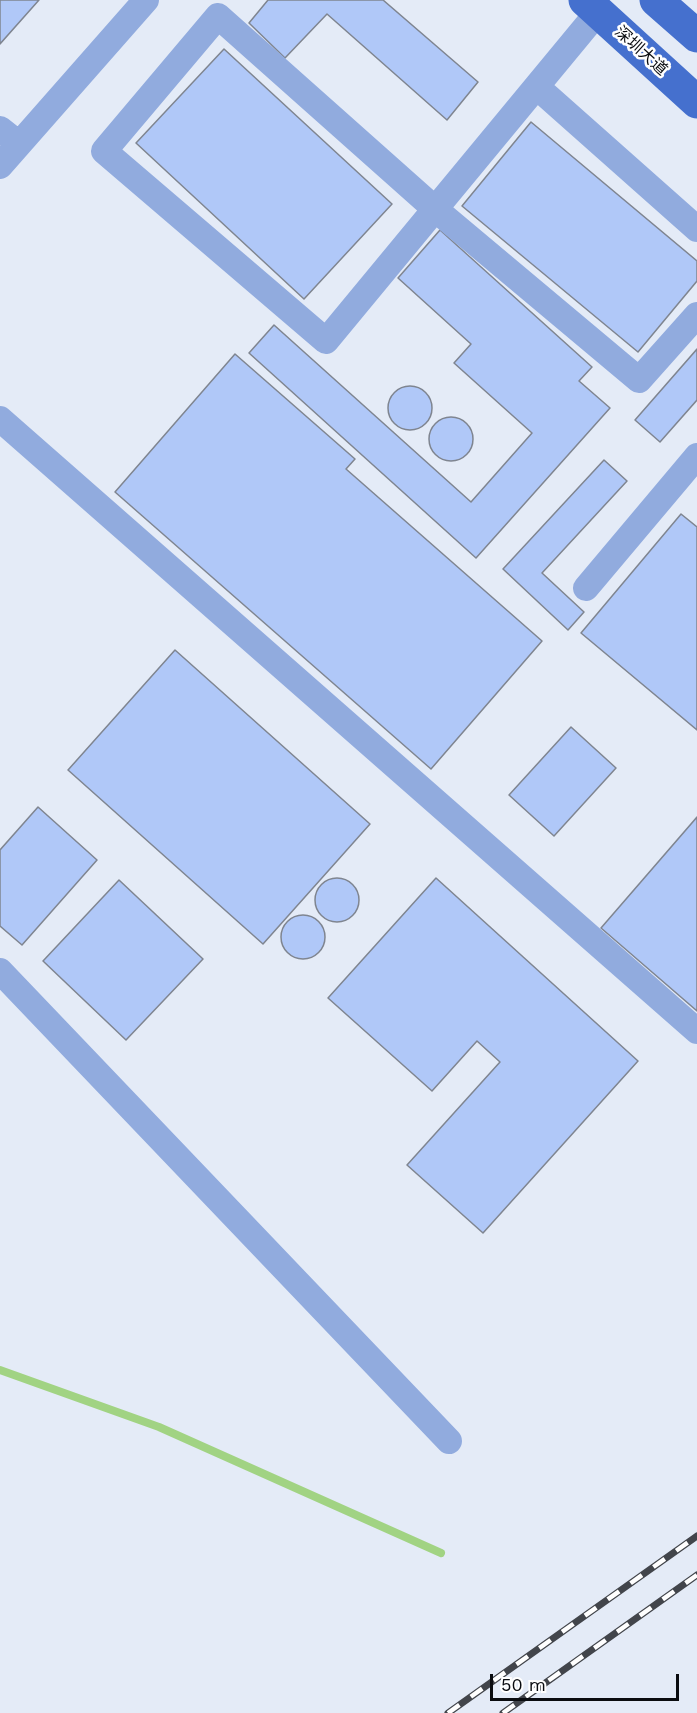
<!DOCTYPE html>
<meta charset="utf-8">
<style>
body{margin:0}
#map{position:relative;width:697px;height:1713px;overflow:hidden;background:#e4ebf7;font-family:"Work Sans",sans-serif}
canvas{display:block}
.scale{position:absolute;left:490px;top:1674px;width:189px;height:27px;box-sizing:border-box;border:3px solid #0a0c10;border-top:0;padding-left:8px;font-size:18px;line-height:21px;white-space:nowrap;color:#0a0c10;-webkit-text-stroke:4px #fff;paint-order:stroke}
</style>
<div id="map">
<canvas width="697" height="1713"></canvas>
<div class="scale">50 m</div>
</div>
<script>
const context = document.querySelector('canvas').getContext('2d');
context.lineJoin = 'round';
function strokePath(path, color, width, dash) {
  context.strokeStyle = color;
  context.lineWidth = width;
  context.lineCap = dash ? 'butt' : 'round';
  context.setLineDash(dash || []);
  context.stroke(path);
}
function fill(path, color) {
  context.fillStyle = color;
  context.fill(path, 'evenodd');
}
function write(font, color, halo, rows, align = 'center') {
  context.font = font + ' "Work Sans","Noto Sans SC",sans-serif';
  context.lineWidth = 5;
  context.setLineDash([]);
  context.textBaseline = 'middle';
  context.strokeStyle = halo;
  context.fillStyle = color;
  for (const [text, x, y, turn = 0] of rows) {
    context.save();
    context.translate(x, y);
    context.rotate((+turn || 0) * Math.PI / 180);
    context.textAlign = isNaN(turn) ? turn : align;
    if (halo) context.strokeText(text, 0, 0);
    context.fillText(text, 0, 0);
    context.restore();
  }
}
strokePath(new Path2D(`
 M0,1370L159,1427L441,1553`), '#a1d383', 8);
const building = new Path2D(`
 M0,0H39L0,44Z
 M268,0H383L478,82L447,120L327,14L285,58L249,23Z
 M224,49L392,204L304,299L136,143Z
 M531,122L697,261V281L638,352L462,206Z
 M440,230L592,367L579,381L610,408L476,558L249,353L274,325L471,502L532,433L454,363L471,344L398,278Z
 M697,349V400L660,442L635,420Z
 M235,354L355,459L346,469L542,641L431,769L115,492Z
 M388 408a22 22 0 1 1 44 0a22 22 0 1 1-44 0Z
 M429 439a22 22 0 1 1 44 0a22 22 0 1 1-44 0Z
 M604,460L627,481L542,573L584,612L568,630L503,569Z
 M681,514L697,527V730L581,633Z
 M175,650L370,824L263,944L68,770Z
 M571,727L616,768L554,836L509,795Z
 M38,807L97,860L22,945L0,926V850Z
 M697,817V1011L601,928Z
 M315 900a22 22 0 1 1 44 0a22 22 0 1 1-44 0Z
 M436,878L638,1061L483,1233L407,1165L500,1062L477,1041L432,1091L328,998Z
 M119,880L203,959L126,1040L43,961Z
 M281 937a22 22 0 1 1 44 0a22 22 0 1 1-44 0Z`);
fill(building, '#b0c8f8');
strokePath(building, '#7f8590', 1.5);
strokePath(new Path2D(`
 M598,12L326,341L104,151L218,16L435,209L639,380L697,315
 M537,87L697,229
 M0,129L19,144
 M0,166L146,0
 M0,419L697,1031
 M586,588L697,456
 M0,971L449,1441`), '#91abde', 26);
strokePath(new Path2D(`
 M585,0L697,102
 M656,0L697,36`), '#4570ce', 33);
const rail = new Path2D(`
 M448,1713L697,1536
 M503,1713L697,1575`);
strokePath(rail, '#42454b', 7);
strokePath(rail, '#fff', 4.5, [14]);
write('16px', '#0a0c10', '#fff', [
 ["深圳大道",641,51,42]
]);
</script>
